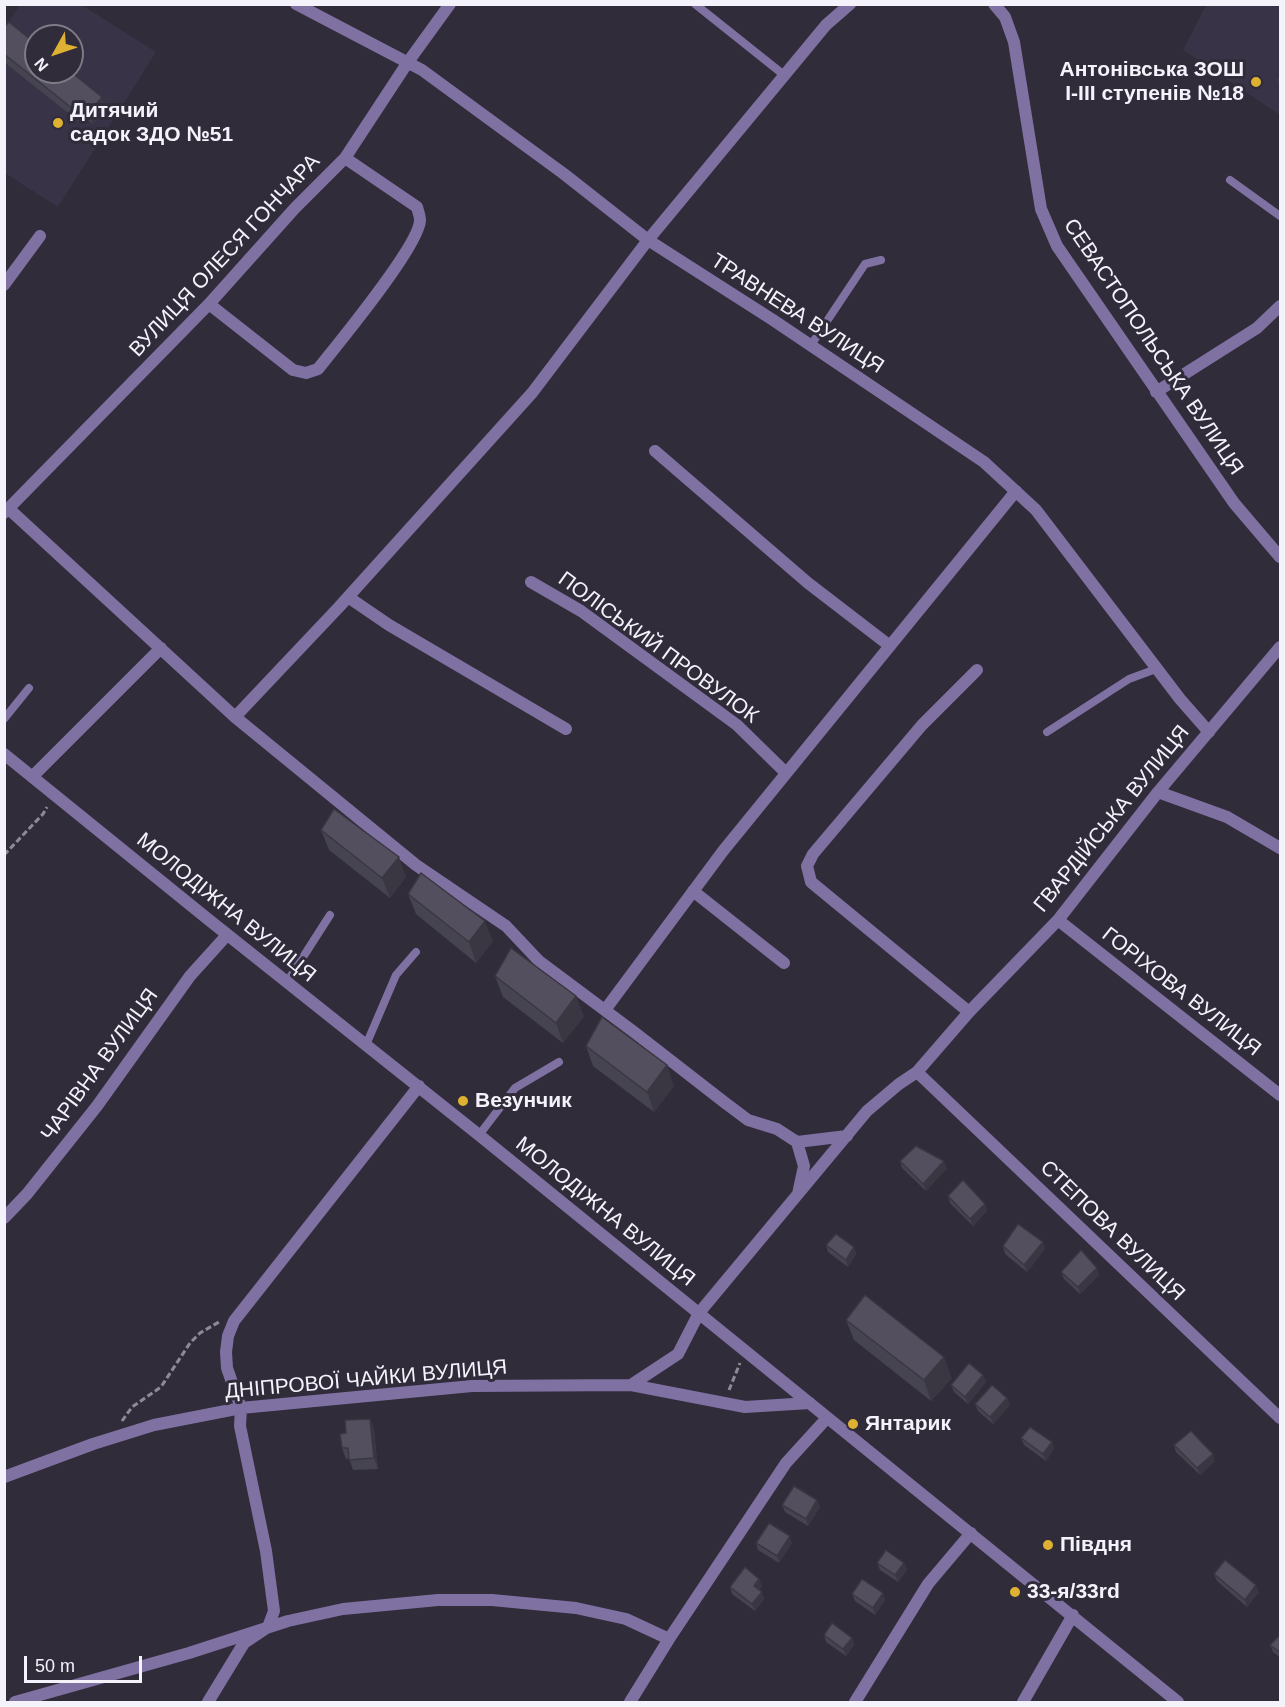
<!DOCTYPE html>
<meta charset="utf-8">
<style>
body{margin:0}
#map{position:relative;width:1285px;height:1707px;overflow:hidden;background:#302c3a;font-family:Helvetica,sans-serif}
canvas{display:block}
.frame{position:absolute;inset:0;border:6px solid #f4f2fb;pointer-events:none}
.north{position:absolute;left:24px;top:24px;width:60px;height:60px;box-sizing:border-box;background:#302c3a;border:2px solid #7e7b87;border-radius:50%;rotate:230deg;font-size:16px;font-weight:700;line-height:24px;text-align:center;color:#f4f2fb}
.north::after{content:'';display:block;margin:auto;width:21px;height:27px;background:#deb133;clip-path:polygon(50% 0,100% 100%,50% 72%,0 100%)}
.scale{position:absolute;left:24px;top:1656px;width:118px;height:27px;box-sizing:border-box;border:3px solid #f4f2fb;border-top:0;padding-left:8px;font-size:18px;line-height:21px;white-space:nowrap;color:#f4f2fb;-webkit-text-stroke:4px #302c3a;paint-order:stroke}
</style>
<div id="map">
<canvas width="1285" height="1707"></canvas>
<div class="frame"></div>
<div class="north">N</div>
<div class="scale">50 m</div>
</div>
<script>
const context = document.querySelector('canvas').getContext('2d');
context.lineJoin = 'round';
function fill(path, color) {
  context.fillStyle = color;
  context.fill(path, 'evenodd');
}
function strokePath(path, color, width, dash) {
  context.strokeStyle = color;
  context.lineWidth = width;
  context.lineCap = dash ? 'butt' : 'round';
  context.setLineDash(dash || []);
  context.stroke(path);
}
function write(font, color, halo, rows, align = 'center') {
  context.font = font + ' Helvetica,sans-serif';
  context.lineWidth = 6;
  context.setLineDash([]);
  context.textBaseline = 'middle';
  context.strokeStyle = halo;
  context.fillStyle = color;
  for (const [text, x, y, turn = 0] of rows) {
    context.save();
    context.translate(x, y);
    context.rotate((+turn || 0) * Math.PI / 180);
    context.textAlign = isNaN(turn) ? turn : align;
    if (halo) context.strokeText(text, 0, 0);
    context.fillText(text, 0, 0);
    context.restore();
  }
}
fill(new Path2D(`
 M20,5H82L156,52L58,207L5,173L4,29ZM36,36H72V72H36Z
 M1206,5H1280V115L1183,50Z`), '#393347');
strokePath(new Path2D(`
 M4,855L43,814L47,807
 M729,1390L740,1363
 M122,1421L132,1407L161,1387L190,1343L200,1333L219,1322`), '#8e8b97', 3, [6, 3]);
strokePath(new Path2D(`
 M695,4L784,75
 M1230,180L1280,216
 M811,345L865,264L881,260
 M4,719L29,688
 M1047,732L1129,679L1156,669
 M287,982L330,915
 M366,1045L396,975L416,952
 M479,1135L515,1088L559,1062`), '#8071a3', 8);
strokePath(new Path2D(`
 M296,4L422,70L564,174L648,240L773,320L984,462L1036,510L1180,699L1209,732
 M994,4L1005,17L1014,42L1041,209L1057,246L1234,503L1280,557
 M4,285L40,236
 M209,304L293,370L306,373L318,369C337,345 420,245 420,220C420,216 418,211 417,207L345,158
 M1156,392L1257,328L1280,306
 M655,451L808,583L890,646
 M9,509L235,717L416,865L506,926L539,961L634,1032L724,1102L748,1120L777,1129L797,1142L804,1166L798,1194
 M4,513L209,304L295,208L345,158L408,62L450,4
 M531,582L581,611L737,725L786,773
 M348,597L389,625L566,729
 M235,717L339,607L532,393L648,240L826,25L850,4
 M4,754L209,920L479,1135L1178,1702
 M32,777L161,648
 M1158,792L1227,817L1280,848
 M693,891L784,963
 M1058,920L1280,1095
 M605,1010L723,851L1016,491
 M969,1012L811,882L807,866L813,854L922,725L977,670
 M917,1072L1280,1418
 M797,1142L847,1136
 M4,1218L27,1194L97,1106L190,976L227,935
 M631,1385L678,1354L699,1313L867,1111L899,1084L917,1072L969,1012L1058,920L1158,792L1280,647
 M4,1477L93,1444L154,1425L241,1408L472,1386L631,1385L745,1407L810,1403
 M15,1702L189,1653L288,1621L343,1609L438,1600H492L576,1608L626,1619L669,1639
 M208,1702L244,1643L268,1627L274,1611L266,1551L240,1426L241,1408L227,1368L226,1352L228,1336L234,1321L419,1086
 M630,1702L669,1639L786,1463L827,1418
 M855,1702L928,1584L971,1533
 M1023,1702L1073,1615`), '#8071a3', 12);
fill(new Path2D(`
 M4,27L106,108L93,124L86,118L82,124L4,62Z
 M1281,74V90L1277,80Z
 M321,830L406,877L390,898L329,850Z
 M408,894L493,941L476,963L416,914Z
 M495,976L584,1016L563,1043L503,997Z
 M586,1046L674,1086L654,1112L593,1066Z
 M900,1161L947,1168L926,1191L902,1168Z
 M948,1196L985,1204L987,1211L973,1226L950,1203Z
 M826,1245L854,1247L856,1254L848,1267L828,1252Z
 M1003,1246L1045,1249L1027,1272L1005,1254Z
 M1061,1272L1099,1275L1080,1294L1064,1279Z
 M846,1320L952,1378L931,1401L854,1340Z
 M983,1375L986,1382L968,1404L954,1392L951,1385Z
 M1007,1398L1010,1405L993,1424L978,1411L975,1404Z
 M370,1419L374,1430L378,1469L353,1470L349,1458L346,1459L342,1448Z
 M1021,1438L1054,1449L1046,1461L1024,1445Z
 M1174,1445L1215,1461L1200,1475L1176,1452Z
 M817,1500L820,1507L808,1526L785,1512L782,1505Z
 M756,1543H792L779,1563L758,1550Z
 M877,1563H904L907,1570L898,1582L880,1570Z
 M1214,1574L1259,1592L1247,1607L1217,1581Z
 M759,1579L762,1586L759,1590L762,1592L764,1599L755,1611L732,1594L730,1587Z
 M852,1594L885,1600L875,1615L855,1601Z
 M1281,1634V1658L1273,1652L1270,1645Z
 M824,1635L852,1638L854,1645L846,1656L826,1642Z`), '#474451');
fill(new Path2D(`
 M102,97L106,108L93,124L89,113Z
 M82,108L86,118L82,124L78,113Z
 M399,857L406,877L390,898L382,878Z
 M485,921L493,941L476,963L469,942Z
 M576,996L584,1016L563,1043L556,1023Z
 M667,1065L674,1086L654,1112L647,1092Z
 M944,1161L947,1168L926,1191L923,1184Z
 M985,1204L987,1211L973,1226L970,1219Z
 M1043,1242L1045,1249L1027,1272L1024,1265Z
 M854,1247L856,1254L848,1267L846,1260Z
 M1097,1268L1099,1275L1080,1294L1078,1287Z
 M944,1357L952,1378L931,1401L924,1380Z
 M983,1375L986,1382L968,1404L965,1397Z
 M1007,1398L1010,1405L993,1424L990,1417Z
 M370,1419L374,1430L378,1469L374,1458Z
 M1052,1442L1054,1449L1046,1461L1043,1454Z
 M1213,1454L1215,1461L1200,1475L1197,1468Z
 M817,1500L820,1507L808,1526L806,1519Z
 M790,1536L792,1543L779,1563L777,1556Z
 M904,1563L907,1570L898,1582L895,1575Z
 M759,1579L762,1586L756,1593L754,1586Z
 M1256,1585L1259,1592L1247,1607L1245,1600Z
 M762,1592L764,1599L755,1611L752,1604Z
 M883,1593L885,1600L875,1615L873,1608Z
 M852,1638L854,1645L846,1656L843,1649Z`), '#3a3742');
const building = new Path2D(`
 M9,22L36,44V72H71L102,97L89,113L82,108L78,113L4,54V27Z
 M1281,74V82L1277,80Z
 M334,809L399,857L382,878L321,830Z
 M421,873L485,921L469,942L408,894Z
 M511,948L576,996L556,1023L495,976Z
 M602,1017L667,1065L647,1092L586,1046Z
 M916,1146L944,1161L923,1184L900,1161Z
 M963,1180L985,1204L970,1219L948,1196Z
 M1018,1224L1043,1242L1024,1265L1003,1246Z
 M836,1234L854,1247L846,1260L826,1245Z
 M1081,1250L1097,1268L1078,1287L1061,1272Z
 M865,1295L944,1357L924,1380L846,1320Z
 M969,1363L983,1375L965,1397L951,1385Z
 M992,1385L1007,1398L990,1417L975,1404Z
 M370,1419L374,1458L349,1460L348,1448H342L340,1434L346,1433L345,1420Z
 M1030,1427L1052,1442L1043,1454L1021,1438Z
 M1191,1431L1213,1454L1197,1468L1174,1445Z
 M794,1486L817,1500L806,1519L782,1505Z
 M769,1523L790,1536L777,1556L756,1543Z
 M886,1550L904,1563L895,1575L877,1563Z
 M1225,1560L1256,1585L1245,1600L1214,1574Z
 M745,1567L759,1579L754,1586L762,1592L752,1604L730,1587Z
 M862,1579L883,1593L873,1608L852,1594Z
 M832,1623L852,1638L843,1649L824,1635Z
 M1281,1634V1653L1270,1645Z`);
fill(building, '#534f5e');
strokePath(building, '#3a3742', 1.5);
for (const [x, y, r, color] of [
 [1256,82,6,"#deb133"],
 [58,123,6,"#deb133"],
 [463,1101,6,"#deb133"],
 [853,1424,6,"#deb133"],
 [1048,1545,6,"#deb133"],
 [1015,1592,6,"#deb133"]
]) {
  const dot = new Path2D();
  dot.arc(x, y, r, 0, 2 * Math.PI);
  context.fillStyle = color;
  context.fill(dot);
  strokePath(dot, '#302c3a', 2);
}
write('bold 21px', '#f4f2fb', '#302c3a', [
 ["Антонівська ЗОШ",1244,70,"right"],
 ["I-III ступенів №18",1244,94,"right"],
 ["Дитячий",70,111],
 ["садок ЗДО №51",70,135],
 ["Везунчик",475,1101],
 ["Янтарик",865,1424],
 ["Півдня",1060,1545],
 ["33-я/33rd",1027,1592]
], 'left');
write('21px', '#f4f2fb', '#302c3a', [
 ["ВУЛИЦЯ ОЛЕСЯ ГОНЧАРА",225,256,-47],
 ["ТРАВНЕВА ВУЛИЦЯ",797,314,33],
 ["СЕВАСТОПОЛЬСЬКА ВУЛИЦЯ",1153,347,56],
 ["ПОЛІСЬКИЙ ПРОВУЛОК",658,648,36],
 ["ГВАРДІЙСЬКА ВУЛИЦЯ",1112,819,-51],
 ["МОЛОДІЖНА ВУЛИЦЯ",226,908,39],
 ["ГОРІХОВА ВУЛИЦЯ",1181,992,38],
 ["ЧАРІВНА ВУЛИЦЯ",100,1065,-54],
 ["МОЛОДІЖНА ВУЛИЦЯ",605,1212,39],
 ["СТЕПОВА ВУЛИЦЯ",1112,1231,44],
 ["ДНІПРОВОЇ ЧАЙКИ ВУЛИЦЯ",366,1380,-5]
]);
</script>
